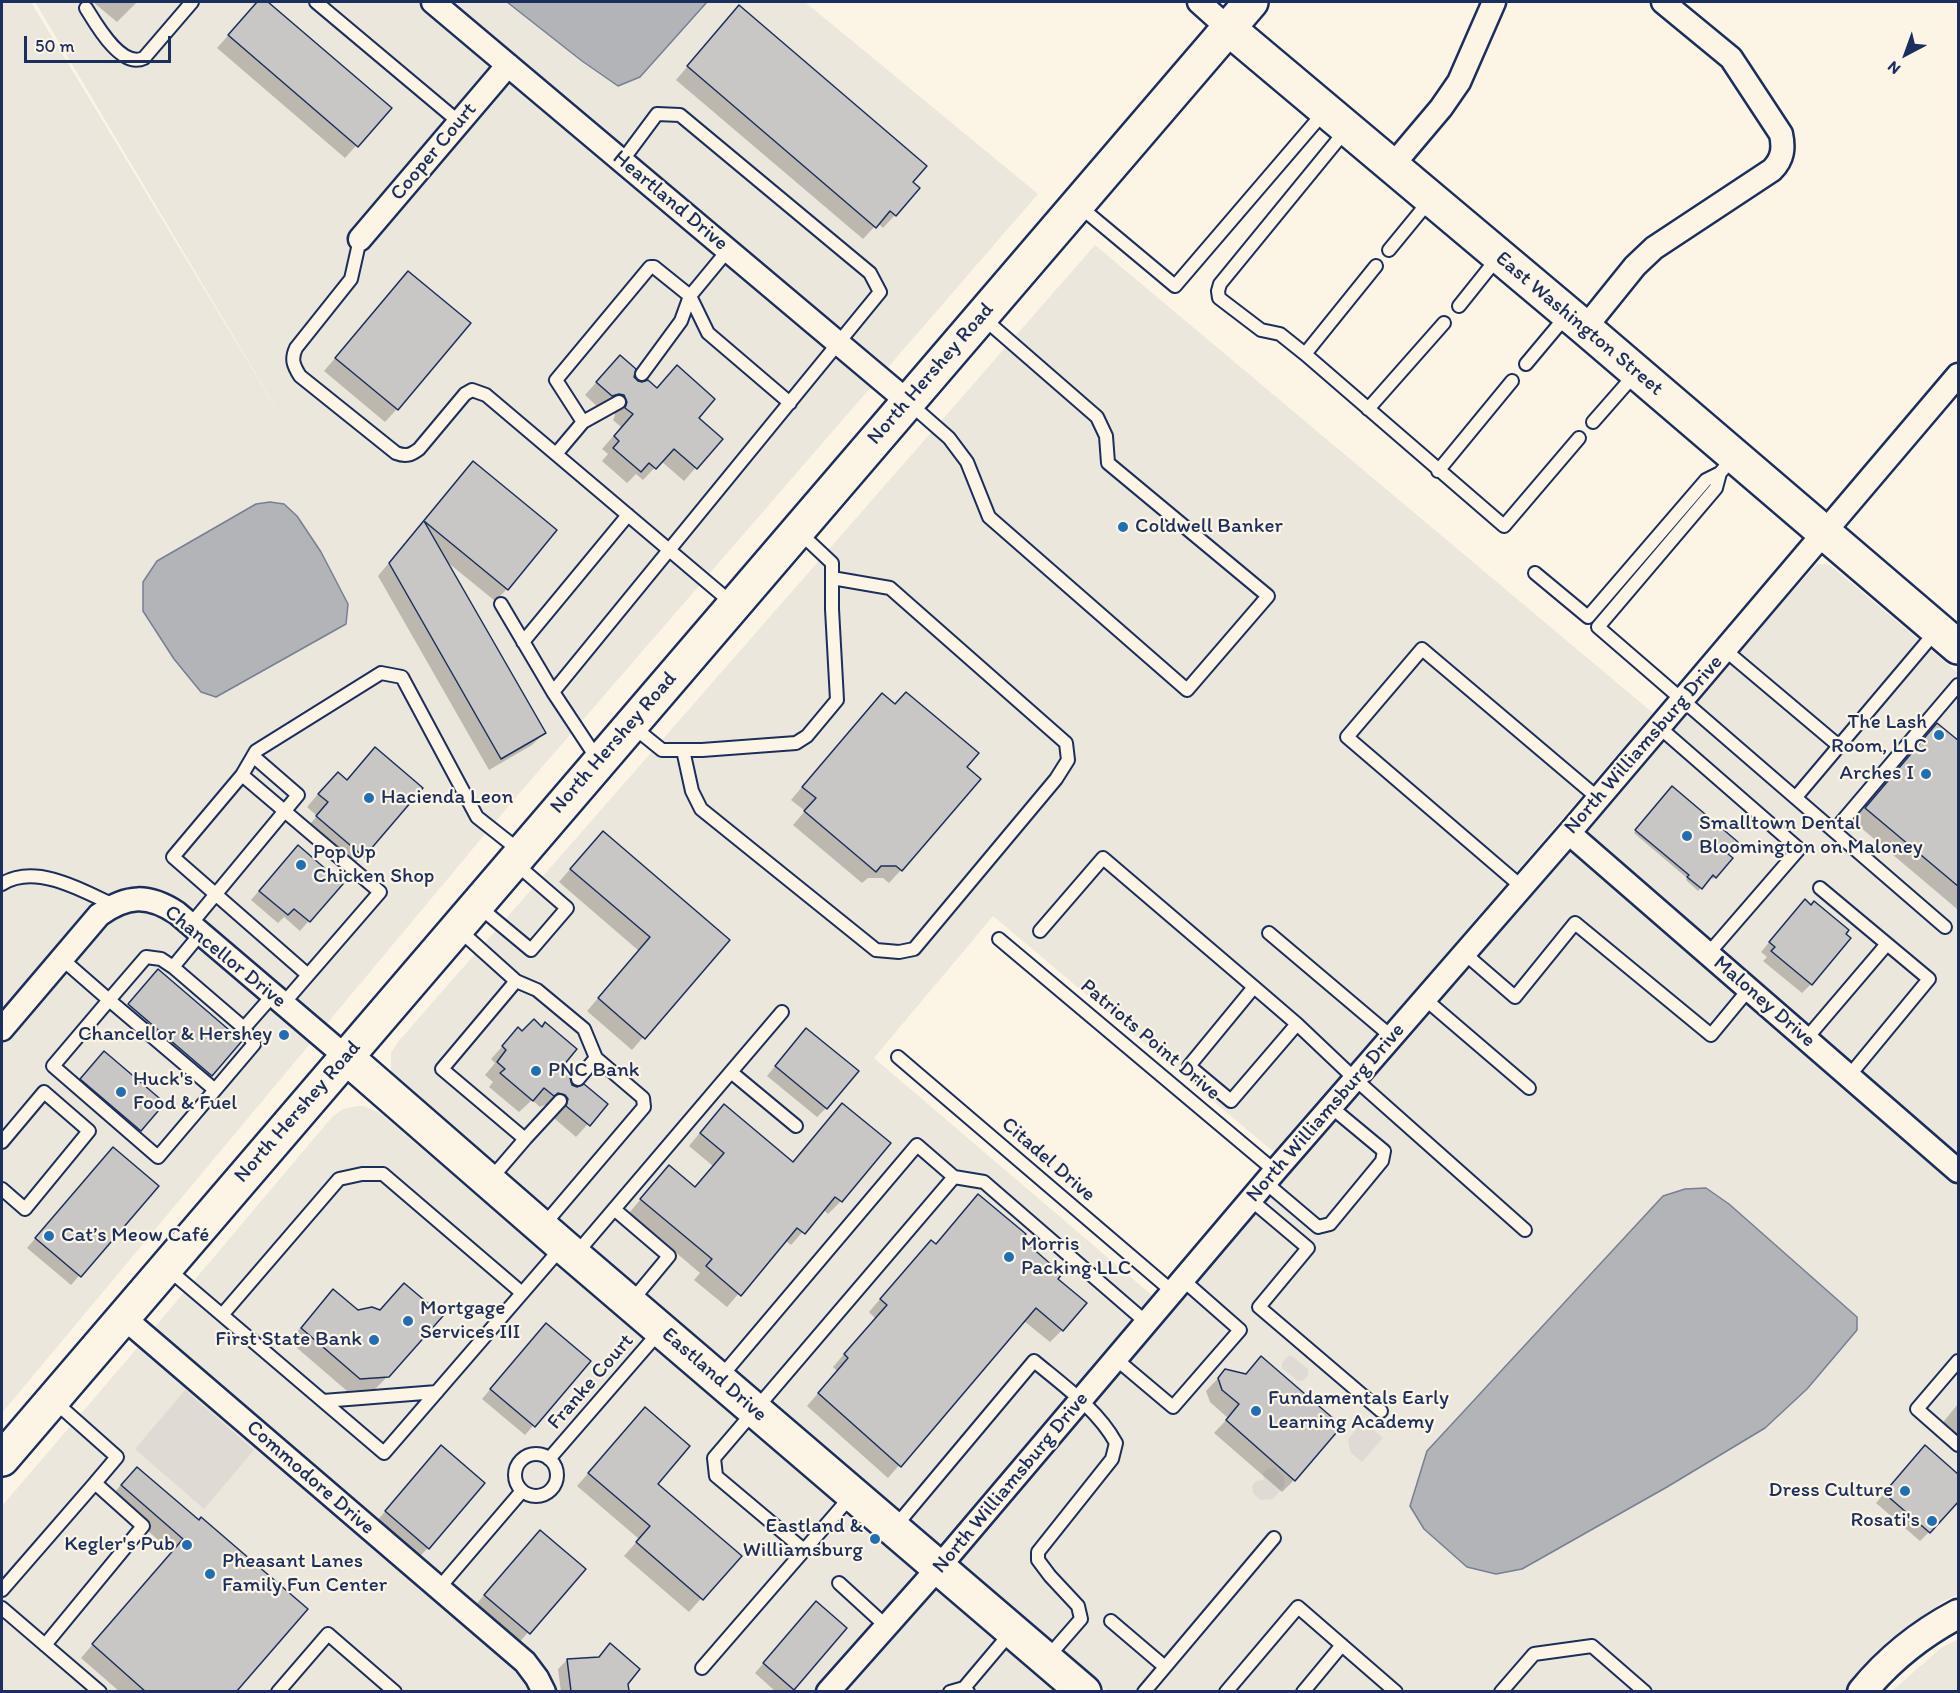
<!DOCTYPE html>
<meta charset="utf-8">
<style>
body{margin:0}
#map{position:relative;width:1960px;height:1693px;overflow:hidden;background:#fcf5e5;font-family:Itim,sans-serif}
canvas{display:block}
.frame{position:absolute;inset:0;border:3px solid #1b2f5e;pointer-events:none}
.north{position:absolute;left:1876px;top:24px;width:60px;height:60px;-webkit-text-stroke:4px #fcf5e5;paint-order:stroke;rotate:221deg;font-size:16px;font-weight:700;line-height:24px;text-align:center;color:#1b2f5e}
.north::after{content:'';display:block;margin:auto;width:21px;height:27px;background:#1b2f5e;clip-path:polygon(50% 0,100% 100%,50% 72%,0 100%)}
.scale{position:absolute;left:24px;top:36px;width:147px;height:27px;box-sizing:border-box;border:3px solid #1b2f5e;border-top:0;padding-left:8px;font-size:18px;line-height:21px;white-space:nowrap;color:#1b2f5e;-webkit-text-stroke:4px #fcf5e5;paint-order:stroke}
</style>
<div id="map">
<canvas width="1960" height="1693"></canvas>
<div class="frame"></div>
<div class="north">N</div>
<div class="scale">50 m</div>
</div>
<script>
const context = document.querySelector('canvas').getContext('2d');
context.lineJoin = 'round';
function fill(path, color) {
  context.fillStyle = color;
  context.fill(path, 'evenodd');
}
function strokePath(path, color, width, dash) {
  context.strokeStyle = color;
  context.lineWidth = width;
  context.lineCap = dash ? 'butt' : 'round';
  context.setLineDash(dash || []);
  context.stroke(path);
}
function write(font, color, halo, rows, align = 'center') {
  context.font = font + ' Itim,sans-serif';
  context.lineWidth = 4.5;
  context.setLineDash([]);
  context.textBaseline = 'middle';
  context.strokeStyle = halo;
  context.fillStyle = color;
  for (const [text, x, y, turn = 0] of rows) {
    context.save();
    context.translate(x, y);
    context.rotate((+turn || 0) * Math.PI / 180);
    context.textAlign = isNaN(turn) ? turn : align;
    if (halo) context.strokeText(text, 0, 0);
    context.fillText(text, 0, 0);
    context.restore();
  }
}
fill(new Path2D(`
 M2,2H31L294,438L35,2H805L1038,194L511,803L2,1413Z
 M1095,245L1653,713L1444,956L1463,973L1674,722L1817,564L1830,565L1958,673V1594L1944,1601L1887,1642L1843,1691H1107L398,1083L391,1073V1053L397,1043ZM993,916L1276,1154L1154,1297L874,1058Z
 M357,1106H364L380,1113L1056,1691L2,1692V1506L138,1347L332,1117L343,1109Z
 M1958,1639V1691H1892L1941,1648Z`), '#ece7dc');
fill(new Path2D(`
 M1288,1356H1292L1308,1369V1375L1304,1380L1298,1381L1282,1368V1363Z
 M185,1390L254,1450L204,1509L135,1449Z
 M1363,1421L1383,1438L1362,1462L1350,1452L1348,1439Z
 M1275,1468L1284,1477L1285,1485L1273,1499L1260,1500L1253,1493L1252,1486L1256,1481L1264,1480L1263,1473L1267,1469Z`), '#dfdbd4');
const water = new Path2D(`
 M507,2H707L640,77L618,86L582,61Z
 M270,502L284,504L297,516L321,552L348,604L346,624L216,697L201,692L174,659L143,611V582L157,561L256,504Z
 M1706,1188L1729,1204L1857,1317V1330L1807,1389L1765,1428L1667,1487L1522,1569L1496,1574L1467,1567L1424,1529L1410,1506L1427,1451L1663,1196L1685,1189Z`);
fill(water, '#b2b4b8');
strokePath(water, '#767f94', 1.5);
fill(new Path2D(`
 M93,2H137L117,22Z
 M258,2H265L390,108L345,158L217,48Z
 M727,20L911,182L895,215L883,228L878,223L863,239L676,80Z
 M408,273L397,409L385,422L324,371Z
 M608,369L633,377L637,382L697,418L721,439L684,481L661,461L643,480L636,474L627,483L602,461L608,454L602,449L621,427L613,420L615,415L611,407L599,408L585,395Z
 M473,463L555,530L507,589L495,601L446,561L544,733L532,745L489,770L378,576L461,475Z
 M895,706L965,767L901,870L889,883L883,878H868L862,883L793,825L805,811L791,800L870,707Z
 M1937,725L1958,743L1957,909L1853,821Z
 M346,781L421,788L350,869L305,830L317,816L307,807L325,786Z
 M1672,788L1731,858L1713,879L1710,877L1698,891L1686,880L1687,878L1634,833Z
 M591,845L728,940L632,1050L587,1011L639,951L559,882Z
 M289,856L341,884L300,931L284,917L278,923L251,900Z
 M1796,910L1811,984L1802,993L1763,961L1767,957L1761,952Z
 M158,971L240,1041L208,1077L127,1007Z
 M518,1029L561,1066L569,1083L606,1104L576,1137L555,1119L556,1112L553,1107L545,1105L540,1107L532,1100L519,1112L489,1087L493,1082L485,1075L495,1063L491,1059Z
 M797,1039L826,1108L817,1117L767,1076Z
 M95,1062L162,1103L131,1139L72,1089Z
 M842,1105L889,1144L841,1201L828,1214L823,1209L791,1245L785,1240L727,1307L694,1280L700,1273L629,1213L657,1180L694,1188L713,1166L689,1146L712,1118L792,1163Z
 M104,1158L157,1186L71,1285L27,1248Z
 M978,1196L1056,1279L1062,1330L1050,1342L1024,1321L888,1478L807,1406L837,1371L833,1367L875,1318L869,1312L919,1254L935,1245Z
 M321,1304L388,1376L375,1389L347,1391L289,1341Z
 M537,1334L589,1361L525,1435L482,1399Z
 M1261,1358L1294,1480L1282,1492L1214,1433L1228,1418L1210,1402L1206,1391L1225,1371L1244,1376Z
 M1958,1404V1451L1935,1432Z
 M633,1422L656,1484L739,1556L689,1612L624,1556L639,1539L577,1486Z
 M432,1456L428,1548L419,1557L377,1521Z
 M1916,1456L1929,1532L1920,1541L1876,1503Z
 M124,1481L199,1522L234,1692H120L81,1658L172,1552L110,1498Z
 M528,1544L584,1569L516,1646L473,1608Z
 M807,1612L845,1628L790,1692H776L755,1673Z
 M610,1645L627,1683L628,1692H561L558,1669L567,1660L598,1658Z`), '#0003');
const building = new Path2D(`
 M257,2H268L392,108L358,147L228,35Z
 M739,5L927,166L913,182L920,188L896,216L890,211L876,228L687,66Z
 M408,271L471,323L398,410L335,358Z
 M620,355L636,369L634,377L638,381L642,382L648,380L657,388L677,365L715,399L699,418L723,439L697,469L674,449L656,469L649,463L641,472L613,448L619,441L614,436L633,414L625,408L627,402L624,395L619,394L612,396L596,382Z
 M473,461L557,530L508,590L424,521L546,733L501,759L389,563Z
 M906,692L979,753L967,767L981,779L902,871L896,866H881L876,872L804,811L816,798L802,787L882,693L895,704Z
 M1937,723L1959,741V887L1865,808Z
 M375,747L423,788L364,857L316,816L328,802L318,794L338,772L347,780Z
 M1672,786L1738,842L1728,854L1733,858L1716,878L1713,875L1702,889L1687,877L1689,875L1635,830Z
 M603,831L730,940L645,1039L598,998L650,937L570,869Z
 M298,845L343,884L310,922L294,909L288,915L259,891Z
 M1805,899L1811,905L1814,901L1849,930L1846,934L1851,938L1812,985L1771,951L1775,947L1769,942Z
 M158,969L242,1041L212,1076L128,1004Z
 M534,1019L542,1027L545,1022L577,1049L563,1066L572,1074L570,1078L572,1085L577,1087L584,1084L608,1104L590,1126L566,1106L568,1099L565,1095L558,1093L554,1096L544,1088L533,1101L500,1073L505,1069L497,1062L506,1050L502,1046L518,1027L522,1031Z
 M806,1028L859,1071L827,1109L775,1066Z
 M104,1051L165,1103L141,1131L80,1079Z
 M842,1103L891,1143L842,1202L835,1197L805,1234L797,1228L741,1296L706,1266L712,1259L640,1199L669,1165L695,1187L724,1153L700,1133L724,1104L793,1162Z
 M113,1147L159,1186L81,1277L35,1238Z
 M978,1194L1026,1234L1022,1239L1062,1274L1058,1279L1087,1303L1063,1331L1036,1308L901,1467L818,1393L848,1358L844,1354L887,1305L880,1299L931,1240L936,1244Z
 M404,1283L443,1316L389,1377L360,1379L301,1328L333,1289L358,1310L372,1307L380,1310Z
 M546,1323L591,1361L535,1427L490,1389Z
 M1261,1356L1342,1426L1295,1481L1226,1420L1239,1404L1222,1390L1218,1378L1225,1369L1246,1374Z
 M645,1407L690,1446L658,1484L742,1556L703,1600L636,1542L650,1526L588,1473Z
 M441,1445L485,1483L429,1549L385,1511Z
 M1925,1445L1959,1475V1501L1930,1533L1884,1493Z
 M137,1467L199,1520L201,1517L308,1609L236,1692H146L92,1644L183,1539L121,1485Z
 M540,1530L586,1569L530,1634L484,1595Z
 M816,1601L847,1628L794,1690L763,1663Z
 M610,1643L640,1669L628,1684L629,1691H571L567,1659L599,1657Z`);
fill(building, '#c8c7c6');
strokePath(building, '#1b2f5e', 1.5);
const service = new Path2D(`
 M316,2L459,122
 M86,8C96,24 121,69 144,58L192,2
 M1346,130L1220,284L1218,291L1219,298L1261,330L1280,334L1305,354L1504,526L1579,438
 M1078,205L1175,286L1325,111
 M360,239L351,279L296,348C291,359 293,365 300,376L396,453C406,457 411,455 419,449L465,394L472,390L486,395L733,604
 M1389,250L1430,200
 M1459,306L1499,256
 M1305,354L1376,266
 M1526,364L1567,315
 M642,374L681,321L690,296L728,250
 M908,402L949,438L967,462L989,517L1187,690L1268,596L1108,463L1106,436L1097,417L982,317
 M1368,409L1444,323
 M583,422L556,380L650,267H654L690,296L708,333L790,403
 M1593,422L1636,373
 M556,454L583,422L619,402
 M1734,457L1720,473L1716,488L1598,627L1945,927
 M1438,471L1512,381
 M1535,573L1588,617L1706,480L1720,473
 M501,604L553,692
 M523,642L628,515
 M1725,650L1839,746
 M631,725L662,750H702L796,743L807,736L837,700L832,609V563L798,531
 M1659,727L1799,849L1708,954
 M683,750L692,791L701,809L876,950L899,952L914,949L1056,779L1068,760L1066,743L890,588L832,578
 M598,760L553,692L880,292L870,273L680,115L657,114L622,161
 M242,775L256,751L381,673L402,677L477,817L520,851
 M1796,797L1937,630
 M1834,831L1958,685
 M2,884C35,863 82,890 113,905
 M1522,887L1347,737L1422,649L1598,798
 M1820,888L1929,979L1849,1076
 M477,905L531,950L567,908L515,863
 M191,924L298,795L253,756
 M457,928L516,981L442,1069L525,1139L489,1181
 M1040,931L1103,858L1254,987
 M201,933L173,967L244,1028L273,995
 M1269,933L1392,1037
 M999,939L1275,1171
 M1464,953L1515,997L1575,923L1711,1035L1749,989
 M62,959L109,1000L146,957L161,959L173,967
 M516,981L537,990L584,1029L596,1058L643,1098L644,1107L542,1227
 M1425,999L1529,1088
 M283,1004L380,892L242,775L173,857L308,975
 M1297,1024L1254,987L1189,1066L1231,1101L1297,1024L1355,1079L1525,1230
 M1806,1039L1887,944
 M898,1057L1173,1292
 M731,1072L796,1126
 M578,1079L596,1058
 M215,1090L158,1157L53,1066L109,1000L215,1090L254,1044L244,1028
 M525,1139L560,1101
 M2,1142L44,1092L89,1131L25,1209L2,1189
 M1266,1183L1318,1227L1330,1224L1382,1161L1384,1151L1331,1107
 M1251,1200L1308,1248L1259,1307L1381,1411
 M614,1209L669,1256L630,1303
 M575,1255L782,1012
 M168,1269L384,1453L562,1247
 M222,1315L339,1179L362,1174H383L522,1293
 M1116,1359L1173,1407L1240,1330L1183,1280
 M1958,1361L1917,1409L1958,1445
 M719,1379L917,1145L954,1177L984,1182L1147,1323
 M54,1401L117,1457L95,1483
 M323,1401L437,1392
 M515 1475a21 21 0 1 1 42 0a21 21 0 1 1-42 0Z
 M549,1459L660,1331
 M894,1528L1034,1361C1063,1385 1098,1410 1116,1443L1112,1459L1038,1552V1560L1050,1576L1078,1606L1081,1619L1047,1658
 M804,1550L716,1476L714,1458L954,1177
 M839,1583L886,1626
 M439,1588L522,1491
 M2,1590L95,1483L143,1526L45,1645
 M2,1608L100,1692
 M1111,1621L1165,1667
 M702,1668L852,1495
 M278,1692L328,1634L395,1692
 M950,1692L964,1688
 M968,1692L964,1688L1012,1631
 M1144,1692L1274,1538
 M1226,1692L1298,1607L1396,1692
 M1303,1692L1342,1645
 M1501,1692L1534,1654L1592,1646L1645,1692`);
const minor = new Path2D(`
 M433,2L907,401
 M1199,2L1228,28
 M1392,166L1441,108L1459,82L1494,2
 M360,239L508,65
 M1585,328L1635,266L1654,248L1772,170C1783,159 1784,148 1781,134L1731,58L1663,2
 M1569,833L1958,1171
 M2,1029L99,915C127,895 148,894 177,913L346,1057
 M123,1317L525,1662L537,1678L544,1692
 M828,1692L939,1567L1275,1171L1569,833L1958,375`);
const tertiary = new Path2D(`
 M1862,1692C1888,1660 1922,1633 1958,1614`);
const secondary = new Path2D(`
 M1228,28L1585,328L1958,647
 M346,1057L563,1246L1084,1692
 M2,1459L1251,2`);
strokePath(service, '#1b2f5e', 16);
strokePath(minor, '#1b2f5e', 27);
strokePath(tertiary, '#1b2f5e', 33);
strokePath(secondary, '#1b2f5e', 38);
strokePath(service, '#fcf5e5', 12);
strokePath(minor, '#fcf5e5', 22);
strokePath(tertiary, '#fcf5e5', 28);
strokePath(secondary, '#fcf5e5', 33);
for (const [x, y, r, color] of [
 [1123,527,6,"#1f6fb2"],
 [1939,735,6,"#1f6fb2"],
 [1926,774,6,"#1f6fb2"],
 [369,798,6,"#1f6fb2"],
 [1687,836,6,"#1f6fb2"],
 [301,865,6,"#1f6fb2"],
 [284,1035,6,"#1f6fb2"],
 [536,1071,6,"#1f6fb2"],
 [121,1092,6,"#1f6fb2"],
 [49,1236,6,"#1f6fb2"],
 [1009,1257,6,"#1f6fb2"],
 [408,1321,6,"#1f6fb2"],
 [374,1340,6,"#1f6fb2"],
 [1256,1411,6,"#1f6fb2"],
 [1905,1491,6,"#1f6fb2"],
 [1932,1521,6,"#1f6fb2"],
 [875,1539,6,"#1f6fb2"],
 [187,1545,6,"#1f6fb2"],
 [210,1574,6,"#1f6fb2"]
]) {
  const dot = new Path2D();
  dot.arc(x, y, r, 0, 2 * Math.PI);
  context.fillStyle = color;
  context.fill(dot);
  strokePath(dot, '#fcf5e5', 2);
}
write('21px', '#1b2f5e', '#fcf5e5', [
 ["Cooper Court",434,152,-50],
 ["Heartland Drive",670,201,40],
 ["East Washington Street",1579,324,40],
 ["North Hershey Road",931,374,-49],
 ["North Hershey Road",614,743,-49],
 ["North Williamsburg Drive",1644,745,-49],
 ["Chancellor Drive",225,957,39],
 ["Maloney Drive",1764,1002,41],
 ["Patriots Point Drive",1150,1040,40],
 ["North Hershey Road",298,1112,-49],
 ["North Williamsburg Drive",1326,1113,-49],
 ["Citadel Drive",1048,1160,41],
 ["Eastland Drive",714,1375,41],
 ["Franke Court",591,1382,-49],
 ["Commodore Drive",310,1478,41],
 ["North Williamsburg Drive",1011,1483,-50]
]);
write('21px', '#1b2f5e', '#fcf5e5', [
 ["Coldwell Banker",1135,527],
 ["The Lash",1927,723,"right"],
 ["Room, LLC",1927,747,"right"],
 ["Arches I",1914,774,"right"],
 ["Hacienda Leon",381,798],
 ["Smalltown Dental",1699,824],
 ["Bloomington on Maloney",1699,848],
 ["Pop Up",313,853],
 ["Chicken Shop",313,877],
 ["Chancellor & Hershey",272,1035,"right"],
 ["PNC Bank",548,1071],
 ["Huck's",133,1080],
 ["Food & Fuel",133,1104],
 ["Cat’s Meow Café",61,1236],
 ["Morris",1021,1245],
 ["Packing LLC",1021,1269],
 ["Mortgage",420,1309],
 ["Services III",420,1333],
 ["First State Bank",362,1340,"right"],
 ["Fundamentals Early",1268,1399],
 ["Learning Academy",1268,1423],
 ["Dress Culture",1893,1491,"right"],
 ["Rosati's",1920,1521,"right"],
 ["Eastland &",863,1527,"right"],
 ["Williamsburg",863,1551,"right"],
 ["Kegler's Pub",175,1545,"right"],
 ["Pheasant Lanes",222,1562],
 ["Family Fun Center",222,1586]
], 'left');
</script>
